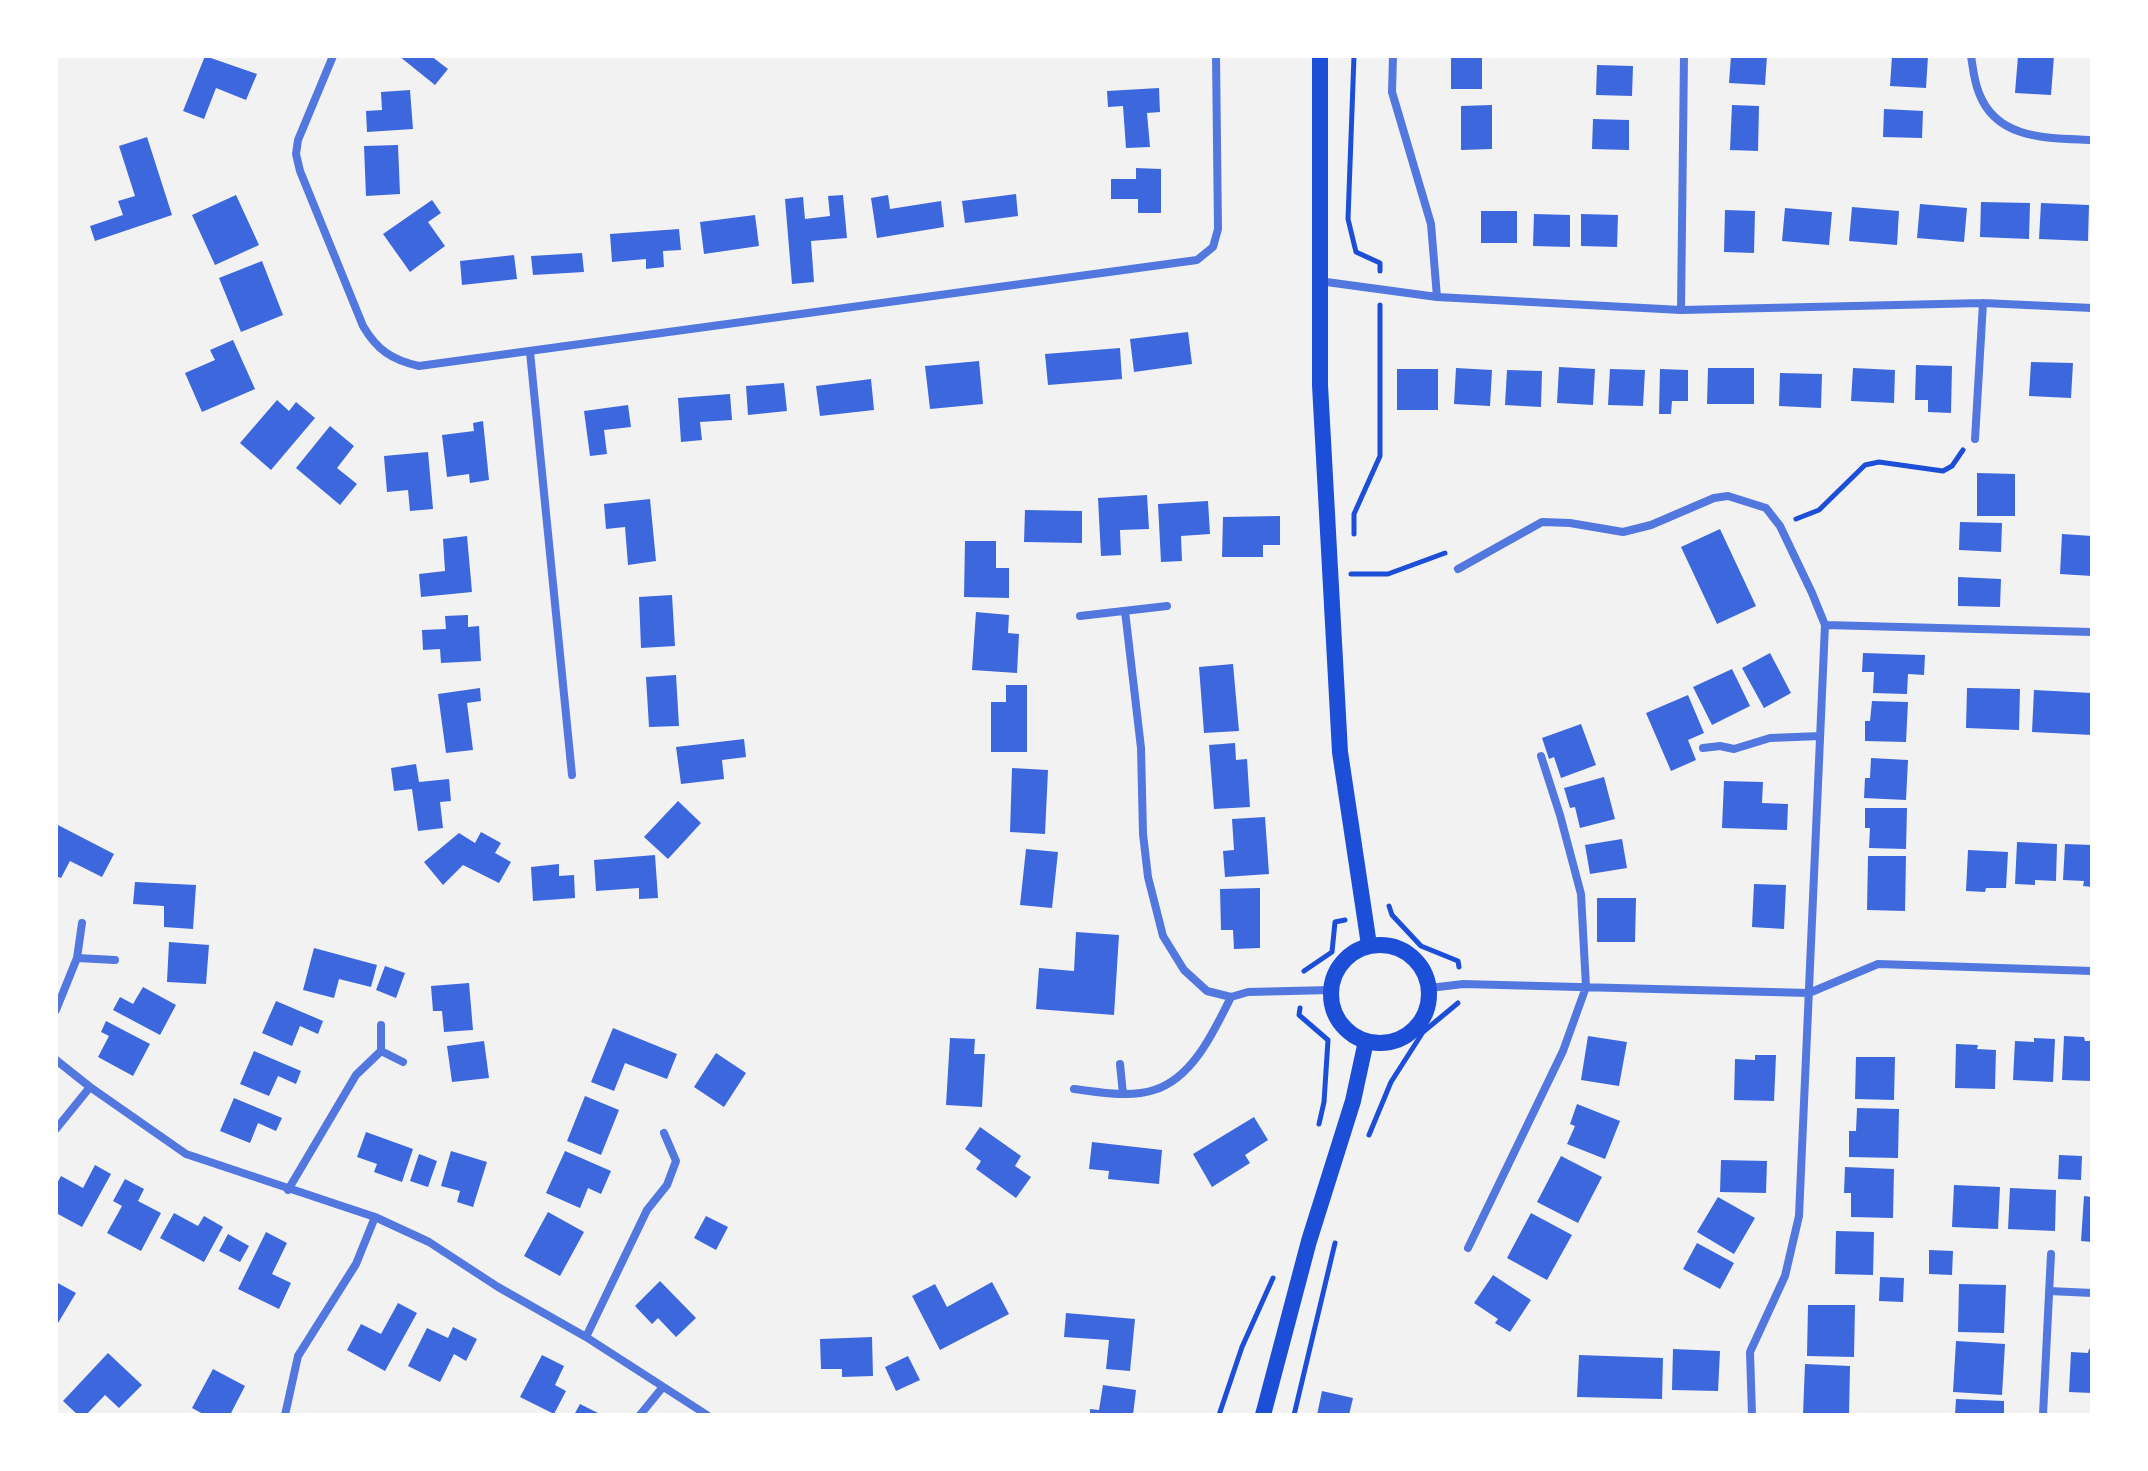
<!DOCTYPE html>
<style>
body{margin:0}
#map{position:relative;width:2148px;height:1471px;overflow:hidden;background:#f2f2f2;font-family:Literata,serif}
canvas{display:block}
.frame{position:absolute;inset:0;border:58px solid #fff;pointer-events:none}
</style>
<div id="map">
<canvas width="2148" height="1471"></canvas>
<div class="frame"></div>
</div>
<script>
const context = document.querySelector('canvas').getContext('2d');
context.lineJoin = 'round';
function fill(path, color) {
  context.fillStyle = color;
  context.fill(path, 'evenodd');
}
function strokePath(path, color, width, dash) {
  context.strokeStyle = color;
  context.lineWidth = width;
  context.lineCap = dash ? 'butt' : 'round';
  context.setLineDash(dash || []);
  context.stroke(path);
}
fill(new Path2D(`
 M205,56L257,74L246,100L216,88L204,119L183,111Z
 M399,56H431L448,69L435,85Z
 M1451,56H1482V89H1451Z
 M1731,56H1767L1765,85L1729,83Z
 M1892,56H1928L1926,88L1890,86Z
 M2018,56H2054L2051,95L2015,93Z
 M1597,65L1633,66L1632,96L1596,95Z
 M1159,88L1160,112L1147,113L1150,147L1126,148L1123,106L1108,107L1107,91Z
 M410,90L413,129L367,132L366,111L382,110L381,92Z
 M1492,105V149L1461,150V106Z
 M1732,105L1759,106L1758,151L1730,150Z
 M1884,109L1923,111L1922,138L1883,137Z
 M1593,119L1629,120V150L1592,149Z
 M147,137L172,215L95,241L90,226L123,215L118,201L135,196L119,146Z
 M398,145L400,194L366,196L364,146Z
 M1136,168L1161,169V213H1138V199H1111V179H1136Z
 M1016,194L1018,216L965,223L962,201Z
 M236,195L259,245L215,265L192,215Z
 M843,195L847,238L811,241L814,282L792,284L785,199L803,197L805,219L830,216L828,196Z
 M888,195L890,209L941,201L944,227L877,238L871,198Z
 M432,200L441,213L428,222L445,246L410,272L383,234Z
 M1981,202L2030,203L2029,239L1980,237Z
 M2041,203L2089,205L2088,241L2039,239Z
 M1920,204L1967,208L1964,242L1917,238Z
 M1852,207L1899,211L1897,245L1849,241Z
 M1785,208L1832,212L1829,245L1782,241Z
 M1725,210L1755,211L1754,253L1724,252Z
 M1481,211H1517V243H1481Z
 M1534,214L1570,215V247L1533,246Z
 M1581,214L1618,215L1617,247L1581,246Z
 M755,215L759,246L704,254L700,222Z
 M679,229L681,250L663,251L664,267L646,269V259L612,262L610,234Z
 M582,253L584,272L533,275L531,256Z
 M514,255L517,279L462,285L460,261Z
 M262,261L283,315L241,332L219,278Z
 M1188,332L1192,364L1134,372L1130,339Z
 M233,340L255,389L202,412L185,373L215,360L210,350Z
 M1120,348L1122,379L1048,385L1045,354Z
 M979,361L983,404L930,409L925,366Z
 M2031,362L2073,363L2071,398L2029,396Z
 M1916,365L1952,366L1951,413L1928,412V400H1915Z
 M1559,367L1595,369L1593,405L1557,403Z
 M1456,368L1492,370L1490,406L1454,404Z
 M1708,368H1754V404H1707Z
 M1853,368L1895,370L1894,403L1851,401Z
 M1397,369H1438V410H1397Z
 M1610,369L1645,370L1643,406L1608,405Z
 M1660,369L1688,370V401H1672L1671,414H1659Z
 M1507,370L1542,371L1541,407L1505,405Z
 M1780,373L1822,374L1821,408L1779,406Z
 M871,379L874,410L820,416L816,386Z
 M784,383L787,411L748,415L746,386Z
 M730,394L732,420L700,422L702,440L681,442L678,398Z
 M277,400L289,411L296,402L315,418L271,470L240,443Z
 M628,405L631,427L604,430L607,454L590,456L584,411Z
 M483,421L489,480L470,483L469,474L447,477L442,435L474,431L473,423Z
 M330,426L354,446L337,468L357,484L340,505L296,468Z
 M428,452L433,509L410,511L408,490L387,492L384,456Z
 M1977,473L2015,474V516H1977Z
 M1147,495L1149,529L1120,530L1121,555L1101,556L1098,498Z
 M650,499L656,561L628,565L625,527L606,529L604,504Z
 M1208,501L1210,534L1181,536L1182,561L1161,562L1158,504Z
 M1025,510L1082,511V543L1024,542Z
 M1280,516V545H1263V557H1222L1223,517Z
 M1960,522L2002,523L2001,552L1959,550Z
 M1720,529L1756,606L1717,624L1681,547Z
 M2062,534L2092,536V576L2060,574Z
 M467,536L472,592L421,597L419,574L445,571L443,539Z
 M965,541H996V568H1009V598L964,597Z
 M1958,577L2001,579L2000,607L1958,606Z
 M672,595L675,646L641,648L639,597Z
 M976,612L1009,615L1008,633L1019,634L1017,673L972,670Z
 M468,615V627L479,626L481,661L441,663L440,649L423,650L422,630L446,629L445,616Z
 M1770,653L1791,693L1764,708L1742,668Z
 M1863,653L1925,655L1924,675L1908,674L1907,694L1873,693L1874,672H1862Z
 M1233,664L1239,731L1204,733L1199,667Z
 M1732,669L1750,706L1712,725L1693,687Z
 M676,675L679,726L649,727L646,677Z
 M1006,685H1027V752H991V702H1006Z
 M480,688L481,701L467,703L473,750L446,753L438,694Z
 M1967,688L2020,689L2019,730L1966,728Z
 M2034,690L2092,693V735L2032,732Z
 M1688,695L1704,733L1688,740L1696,760L1671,771L1646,713Z
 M1872,701L1908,702L1906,742L1865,741V721H1870Z
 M1581,724L1596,765L1561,778L1554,757L1549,759L1542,738Z
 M744,739L746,757L722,760L724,779L681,784L676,747Z
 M1235,743L1236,760L1247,759L1250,807L1214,809L1209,745Z
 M1871,758L1908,760L1906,800L1864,798L1865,778H1870Z
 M416,764L419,782L449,779L451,801L440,802L443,828L418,831L412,789L394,791L391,768Z
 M1012,768L1048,770L1045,834L1010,832Z
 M1604,777L1615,819L1580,828L1575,807L1570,808L1564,788Z
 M1724,781L1763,782L1762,803L1788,804L1787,830L1722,828Z
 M678,801L701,823L668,859L644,837Z
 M1865,808H1907L1906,849L1869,848L1870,828H1865Z
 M1265,817L1269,874L1225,877L1223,851L1234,850L1232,819Z
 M56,824L114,854L102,877L70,861L61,878L56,876Z
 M481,832L501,843L495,853L511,862L499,883L463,865L443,885L424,862L459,833L475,843Z
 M1622,839L1627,868L1590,874L1585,845Z
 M2017,842L2057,844L2056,881L2035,880V885L2015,884Z
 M2065,844L2092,845V887L2083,886L2084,881L2063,880Z
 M1026,849L1058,852L1052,908L1020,905Z
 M1968,850L2008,852L2006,888H1986L1985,892L1966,891Z
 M655,855L658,898L639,899V888L596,891L594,860Z
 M1868,856H1906L1905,911L1867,910Z
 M559,864V876L574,875L575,898L533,901L531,867Z
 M135,882L196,885L193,929L164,927V906L133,904Z
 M1754,884L1786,885L1784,929L1752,927Z
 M1260,888V948L1234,949L1233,930H1221L1220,889Z
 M1597,898H1636L1635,942H1597Z
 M1076,932L1119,935L1114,1015L1036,1009L1039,968L1074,971Z
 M169,942L209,945L206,984L167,982Z
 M314,948L377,965L371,987L339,979L334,998L303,990Z
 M385,966L405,973L396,998L376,990Z
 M469,983L473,1030L444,1032L442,1011H433L431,986Z
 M143,987L176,1005L160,1035L113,1010L120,997L133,1004Z
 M276,1001L323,1021L318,1034L300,1026L292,1046L262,1033Z
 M106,1021L150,1044L133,1076L98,1057L109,1036L101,1032Z
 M613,1028L677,1054L667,1079L625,1063L614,1091L591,1082Z
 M1588,1036L1627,1042L1619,1086L1581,1080Z
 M2064,1036L2084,1037L2085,1041H2092V1081L2062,1080Z
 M950,1038L975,1039L974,1054H985L982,1107L946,1105Z
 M2034,1038L2055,1039L2053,1082L2013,1080L2015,1041L2034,1042Z
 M484,1041L489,1078L452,1082L447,1046Z
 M1956,1044L1978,1045L1977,1049L1996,1050L1995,1089L1955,1088Z
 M254,1051L301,1071L296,1084L278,1076L269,1096L240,1084Z
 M716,1053L746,1073L724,1107L694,1087Z
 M1755,1055H1776L1774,1101L1734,1100L1735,1059L1755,1060Z
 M1856,1057H1895L1894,1100L1855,1099Z
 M585,1096L619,1110L601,1155L567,1141Z
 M234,1098L282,1118L276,1131L258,1123L250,1143L220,1131Z
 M1577,1104L1620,1121L1605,1159L1567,1144L1575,1126L1570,1124Z
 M1857,1108L1899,1109L1898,1158L1849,1157V1131H1856Z
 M1254,1117L1268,1140L1245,1155L1250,1163L1212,1187L1193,1154Z
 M980,1127L1021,1156L1015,1166L1031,1177L1016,1198L976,1169L981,1161L965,1149Z
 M366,1132L413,1149L402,1182L374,1172L377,1164L357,1157Z
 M1092,1142L1162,1150L1159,1184L1108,1179L1109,1171L1089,1169Z
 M451,1151L487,1162L473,1207L457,1202L460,1191L441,1186Z
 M565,1151L611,1171L601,1194L588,1188L580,1208L546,1193Z
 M419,1154L437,1161L428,1187L410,1181Z
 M2059,1155L2082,1156L2081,1180L2058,1179Z
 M1561,1156L1602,1177L1578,1223L1537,1202Z
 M1721,1160L1767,1161L1766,1193L1720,1192Z
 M95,1165L111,1174L82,1227L56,1213V1185L61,1176L83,1188Z
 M1845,1167L1894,1169L1893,1218L1851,1217V1193H1844Z
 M125,1179L144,1189L138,1201L161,1213L141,1251L107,1233L122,1206L113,1201Z
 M1954,1185L2000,1187L1998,1229L1952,1227Z
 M2010,1188L2056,1190L2055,1231L2008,1229Z
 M2084,1196L2092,1197V1242L2081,1241Z
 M1718,1197L1755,1218L1734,1254L1697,1232Z
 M548,1212L584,1232L560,1276L524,1256Z
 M174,1213L198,1226L204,1216L223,1227L204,1262L160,1238Z
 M1531,1213L1572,1235L1547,1280L1507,1258Z
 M706,1216L728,1227L716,1250L694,1238Z
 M1836,1231L1874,1232L1873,1275L1835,1274Z
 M266,1232L287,1243L272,1274L291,1283L279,1309L238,1289Z
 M228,1234L249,1246L240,1262L219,1251Z
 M1697,1243L1734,1263L1720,1289L1683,1269Z
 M1929,1250L1953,1251L1952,1275L1929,1274Z
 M1493,1275L1531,1300L1510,1332L1495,1323L1498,1319L1474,1303Z
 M1880,1277L1904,1278L1903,1302L1879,1301Z
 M660,1281L696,1318L676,1337L658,1318L652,1324L635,1306Z
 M56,1282L76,1293L58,1323L56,1322Z
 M992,1282L1009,1314L940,1350L912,1296L935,1284L947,1307Z
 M1959,1284L2006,1285L2004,1333L1958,1332Z
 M398,1303L417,1313L385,1371L347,1350L361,1324L381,1334Z
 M1808,1305H1855L1854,1357L1807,1356Z
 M1066,1313L1135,1319L1130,1371L1106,1369L1109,1340L1064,1337Z
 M453,1327L477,1339L466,1361L454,1354L440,1382L408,1366L427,1328L448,1338Z
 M872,1337L873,1376L842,1377V1369H821L820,1339Z
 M1956,1341L2005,1344L2002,1395L1953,1392Z
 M1673,1349L1720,1351L1718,1391L1672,1390Z
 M2089,1349H2092V1393L2069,1392L2071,1352L2088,1353Z
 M108,1353L142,1385L119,1408L105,1395L86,1415H78L63,1401Z
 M542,1355L564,1366L555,1385L566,1391L554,1414L520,1397Z
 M1579,1355L1663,1358L1662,1399L1577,1397Z
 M908,1356L920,1380L896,1391L885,1367Z
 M1805,1364L1850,1366L1849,1415H1803Z
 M213,1369L245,1386L230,1415H205L192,1408Z
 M1103,1385L1136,1390L1133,1415H1090V1409L1099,1410Z
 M1322,1391L1353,1398L1349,1415H1317Z
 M1956,1399L2004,1401V1415H1955Z
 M580,1404L602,1415H574Z`), '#3d67dc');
strokePath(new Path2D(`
 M1354,56L1348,219L1356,252L1380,263V271
 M1796,519L1819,510L1865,465L1879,462L1943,471L1952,466L1963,450
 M1354,534V514L1380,456V305
 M1351,574H1388L1445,553
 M1389,906L1392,915L1421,946L1458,961L1459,967
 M1304,971L1332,952L1335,922L1345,920
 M1300,1008L1299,1015L1328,1040L1324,1102L1319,1124
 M1369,1135L1391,1082L1423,1032L1458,1003
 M1219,1415L1242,1347L1273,1278
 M1294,1415L1335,1243`), '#1d4ed8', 5);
strokePath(new Path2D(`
 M333,56L298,140L296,154L300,171L363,326C377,350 392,360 419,366L1197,260L1213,247L1218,229L1216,56
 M1393,56L1392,92L1431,224L1437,297
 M1971,56C1973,68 1974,81 1979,93C1997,141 2050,138 2092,140
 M1319,281L1437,297L1681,310L1983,303L2092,308
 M1681,310L1684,56
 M530,352L572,775
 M1975,439L1983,303
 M1458,569L1542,522L1570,523L1623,532L1651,525L1714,498L1728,496L1766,508L1780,526L1812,593L1825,625L1799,1216L1785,1276L1750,1352L1752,1415
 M1080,616L1167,606
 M1825,625L2092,632
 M1703,748L1720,746L1734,749L1770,738L1820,736
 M77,958L115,960
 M1430,988L1463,984L1809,993L1878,964L2092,971
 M1231,997L1248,992L1331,990
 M56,1010L77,958L82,923
 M381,1051L403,1062
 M56,1060L90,1087L186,1154L375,1217L429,1242L498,1287L586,1337L707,1415
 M1120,1064L1123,1094
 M1074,1089C1099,1092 1130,1098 1154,1090C1193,1078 1214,1031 1231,997L1207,991L1184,970L1163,936L1148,877L1143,834L1141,748L1125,611
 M56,1129L90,1087
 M288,1190L356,1075L381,1051V1025
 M1468,1248L1563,1051L1586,987L1581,894L1560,815L1541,756
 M2049,1291L2092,1293
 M586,1337L647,1210L667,1185L676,1161L664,1133
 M285,1415L298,1356L356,1264L375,1217
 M640,1415L662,1388
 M2043,1415L2051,1254`), '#5277de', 8);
strokePath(new Path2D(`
 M1320,56V385L1340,752L1369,945
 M1331 994a49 49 0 1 1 98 0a49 49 0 1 1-98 0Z
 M1263,1415L1309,1241L1353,1101L1366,1041`), '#1d4ed8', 16);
</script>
